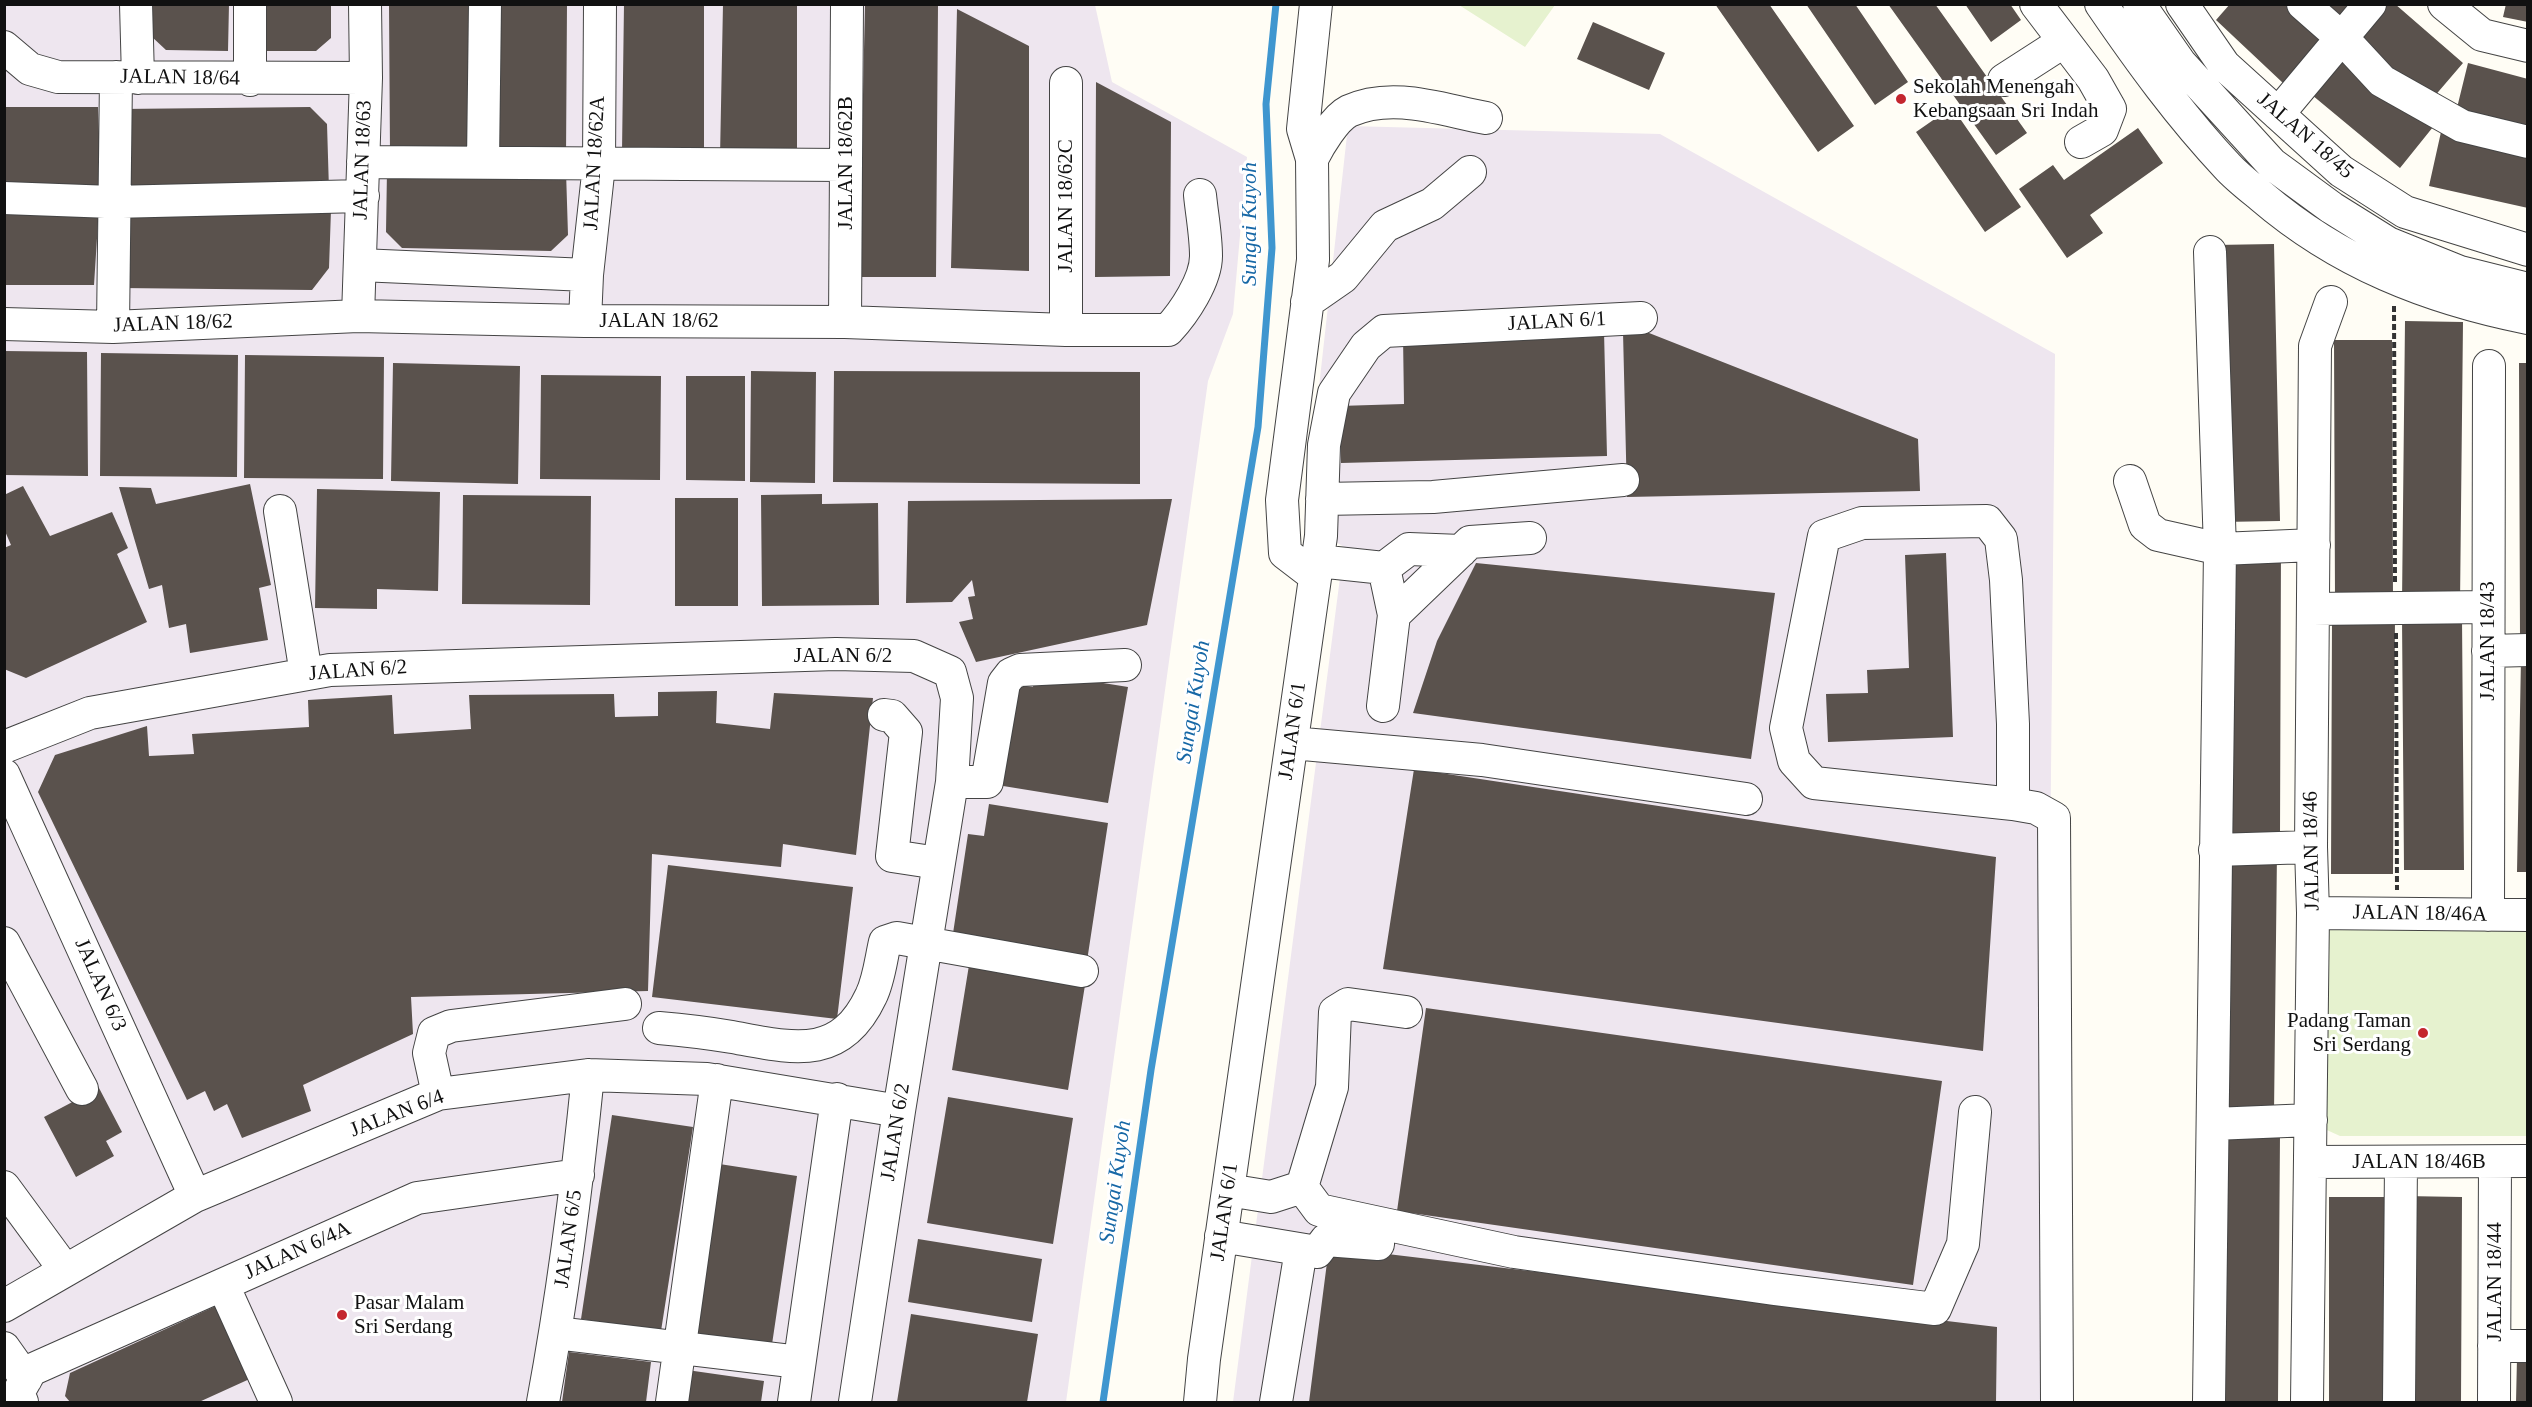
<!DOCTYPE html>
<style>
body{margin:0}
#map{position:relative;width:2532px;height:1407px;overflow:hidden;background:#fffdf5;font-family:"Times New Roman",serif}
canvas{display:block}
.frame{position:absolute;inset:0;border:6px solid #111;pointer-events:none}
</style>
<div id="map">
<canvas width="2532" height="1407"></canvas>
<div class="frame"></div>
</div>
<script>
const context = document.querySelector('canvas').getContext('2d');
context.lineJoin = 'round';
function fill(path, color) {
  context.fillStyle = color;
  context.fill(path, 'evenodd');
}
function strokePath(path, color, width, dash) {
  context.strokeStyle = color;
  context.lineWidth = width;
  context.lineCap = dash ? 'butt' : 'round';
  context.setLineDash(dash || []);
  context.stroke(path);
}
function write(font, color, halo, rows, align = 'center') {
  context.font = font + ' "Times New Roman",serif';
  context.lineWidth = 6;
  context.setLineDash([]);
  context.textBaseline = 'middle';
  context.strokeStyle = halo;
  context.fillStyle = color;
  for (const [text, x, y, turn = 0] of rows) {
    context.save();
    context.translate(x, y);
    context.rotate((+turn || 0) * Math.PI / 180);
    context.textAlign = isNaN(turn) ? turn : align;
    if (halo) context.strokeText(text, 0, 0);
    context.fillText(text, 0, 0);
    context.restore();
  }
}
fill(new Path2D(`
 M5,5H1095L1112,82L1247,157L1233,314L1208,381L1066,1402H5Z
 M1348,126L1660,134L2055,354L2045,1402H1233L1344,547L1304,522Z`), '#eee6ef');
fill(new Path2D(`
 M1459,5H1555L1525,47Z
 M2332,922L2527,923V1136H2340L2318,1126V940Z`), '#e6f2cf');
strokePath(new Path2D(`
 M1103,1402L1151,1070L1258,427L1272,248L1266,104L1276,4`), '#3f96cf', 7);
fill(new Path2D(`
 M151,4H229L228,51L166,50L151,36Z
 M253,4H331V38L316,51H253Z
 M389,4H469V154H390Z
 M489,4H567L566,157H489Z
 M624,4H704V152L622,151Z
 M723,4H797V158L720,157Z
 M865,4L938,5L936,277H859Z
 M1715,4H1769L1854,126L1818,152Z
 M1806,4H1855L1908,82L1875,105Z
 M1888,4H1935L2027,133L1996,155Z
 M1965,4H2010L2021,20L1991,42Z
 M2230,4H2291L2326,37L2283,83L2216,20Z
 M2307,4H2354L2333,28Z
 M2385,4H2395L2463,63L2427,105L2353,42Z
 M2506,4H2528V22L2503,17Z
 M957,9L1029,46V271L951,268Z
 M1593,22L1665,53L1649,90L1577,59Z
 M2345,54L2433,127L2400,168L2312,95Z
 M2468,63L2528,79V135L2455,116Z
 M1096,82L1171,122L1170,276L1095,277Z
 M4,107H98L101,188L4,187Z
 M310,107L327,124L329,190L119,189L121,109Z
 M1952,107L2021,207L1985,232L1916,132Z
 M2138,128L2163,163L2090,215L2103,233L2067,258L2019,189L2053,165L2064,180Z
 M2441,132L2528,151V208L2429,186Z
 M387,170L566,171L568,235L551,251L402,248L386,232Z
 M99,207L94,285H5V208Z
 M120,207L331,210L329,268L312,290L120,288Z
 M2274,244L2280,521L2221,522L2215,245Z
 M2405,321L2463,322L2460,603L2402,602Z
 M1604,331L1607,456L1341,463L1339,406L1404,404L1403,336Z
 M1644,331L1918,439L1920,491L1627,497L1623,332Z
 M2334,340H2392L2393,600H2335Z
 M4,351L87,352L88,476L4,475Z
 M101,353L238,355L237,477L100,476Z
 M245,355L384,357L383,479L244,478Z
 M393,363L520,366L518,484L391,481Z
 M2519,363H2528V639H2520Z
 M751,371L816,372L815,483L750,482Z
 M834,371L1140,372V484L833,482Z
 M541,375L661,376L660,480L540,479Z
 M686,376H745V481L686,480Z
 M250,484L271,585L259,588L268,640L190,653L186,624L169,628L162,585L149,589L119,487L151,488L156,504Z
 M23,486L50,536L112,512L128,548L117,554L147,622L26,678L4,669V548L11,545L4,529V495Z
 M317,489L440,492L438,591L377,589V609L315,608Z
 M822,494V504L878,503L879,605L762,606L761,495Z
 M463,495L591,496L590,605L462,604Z
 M675,498H738V606H675Z
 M1172,499L1147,625L976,662L959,622L973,619L968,597L975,596L972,580L952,602L906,603L908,501Z
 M2216,543L2281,544L2280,835H2214Z
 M1946,553L1953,737L1828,742L1826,694L1868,693L1867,670L1909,668L1905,555Z
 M1476,563L1775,593L1751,759L1413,713L1437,641Z
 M2332,617L2395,618L2393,874H2331Z
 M2402,618H2462L2464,870H2404Z
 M2521,658H2528V872H2517Z
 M1035,672L1128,687L1108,803L997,785L1013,684L1033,687Z
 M717,691L716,723L770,729L774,693L873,698L856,855L783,844L781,867L652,854L648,991L411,997L413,1034L303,1085L311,1111L242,1138L227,1104L214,1111L205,1091L187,1100L38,792L55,755L147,726L149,756L194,754L192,734L309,727L308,700L392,695L394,734L471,729L469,695L614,694L615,717L658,716V692Z
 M1414,769L1996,857L1983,1051L1383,969Z
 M989,804L1108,823L1087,961L952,940L968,834L984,836Z
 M2219,852H2277L2274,1113L2215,1112Z
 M668,865L853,887L837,1019L652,997Z
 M970,959L1086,979L1068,1090L952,1070Z
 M1426,1008L1942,1081L1913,1285L1397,1211Z
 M99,1088L122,1132L106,1141L114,1156L76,1177L44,1117Z
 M948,1097L1073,1118L1053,1244L927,1223Z
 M612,1115L693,1127L661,1331L581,1319Z
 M2216,1133L2280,1134L2278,1402H2213Z
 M713,1163L797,1176L771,1351L687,1338Z
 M2404,1196L2462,1197L2461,1402H2403Z
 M2329,1197H2387L2388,1402H2329Z
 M918,1239L1042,1259L1032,1322L908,1302Z
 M1329,1247L1997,1327L1996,1402H1309Z
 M220,1304L254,1377L199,1402H70L65,1396L70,1373Z
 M911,1314L1038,1334L1027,1402H897Z
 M569,1352L651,1362L646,1402H562Z
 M2517,1358H2528V1402H2516Z
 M680,1369L764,1381L761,1402H676Z`), '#5a524d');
const minor = new Path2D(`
 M136,4L138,78
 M2036,4L2093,79L2110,109L2102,130L2081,142
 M2101,4C2140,61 2180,116 2227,166C2237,177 2250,187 2261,196C2339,263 2428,298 2528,318
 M2139,4L2180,63L2272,164L2332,208L2388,243L2460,272L2528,289
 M2182,4L2224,65L2341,171L2405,212L2528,250
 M2303,4L2344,40L2382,81L2462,126L2528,142
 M2444,4L2482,35L2528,46
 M4,47L30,69L58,77L366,78
 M250,80V4
 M2004,80L2063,42
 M2278,114L2370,4
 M1312,159C1319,145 1335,118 1349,111C1393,91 1442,110 1486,118
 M363,162L846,165
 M483,162L485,4
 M4,198L112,202L363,196
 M360,265L587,275
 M1307,302L1343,277L1385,226L1432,204L1470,172
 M358,316L366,78L365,4
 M585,321L587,275L599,165L600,4
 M845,322L847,4
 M4,324L113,327L358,316L585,321L845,322L1066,330H1168C1184,313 1206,280 1206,256C1206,236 1202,215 1200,195
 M113,327L116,77
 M1066,330V83
 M2130,481L2145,525L2158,535L2220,549L2314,545
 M1322,499L1433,497L1623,480
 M280,511L306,674
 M1987,521L2001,539L2006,580L2013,724V804L1814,783L1794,761L1786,728L1824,536L1862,523Z
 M1318,561L1384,568L1394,615L1383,706
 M1384,568L1409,549L1461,551
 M1315,576L1285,553L1282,500L1313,260L1312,159L1303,129L1316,4
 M2313,609L2488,607
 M1394,615L1470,542L1530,538
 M2488,651L2528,650
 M884,715L892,716L906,732L892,856L938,863
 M1292,743L1482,760L1746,799
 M4,747L90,713L330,670L836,654L914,656L950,672L957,698L952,782L899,1111L855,1402
 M4,775L195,1196
 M952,782H987L1004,683L1011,674L1020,670L1125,665
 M2013,804L2036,808L2054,818L2057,1402
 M2215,850L2311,847
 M2313,913L2528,915
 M2488,915L2489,366
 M4,943L82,1089
 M659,1028C683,1030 708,1033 732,1037C792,1048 840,1062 871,996C879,980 881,959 885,942L897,938L1082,971
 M438,1094L429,1053L434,1033L451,1026L625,1004
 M2213,1124L2311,1120
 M2310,1162L2528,1161
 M4,1187L65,1270
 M1302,1187L1319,1210L1514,1252L1774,1289L1935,1309L1963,1244L1975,1112
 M1228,1190L1271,1197L1302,1187L1332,1087L1335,1012L1348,1004L1406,1012
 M1221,1236L1317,1252L1326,1240L1378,1244
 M223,1285L276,1402
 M4,1306L195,1196L438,1094L588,1075L707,1079L899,1111
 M556,1333L799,1362
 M2494,1346H2528
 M4,1348L26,1379
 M22,1402L18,1393L31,1370L417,1198L578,1175
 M543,1402C563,1294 577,1185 588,1075
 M672,1402L717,1080
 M794,1402L837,1099
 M1200,1402L1204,1359L1321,536L1324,445L1334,393L1366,346L1384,331L1641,318
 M1276,1402L1301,1250
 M2209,1402L2220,549L2210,252
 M2307,1402L2313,913L2311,847L2315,346L2331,302
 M2399,1402L2401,1162
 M2494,1402L2495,1162`);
strokePath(minor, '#444', 34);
strokePath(new Path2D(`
 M2394,306L2395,584
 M2396,633L2397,890`), '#333', 4, [6, 3]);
strokePath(minor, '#fff', 32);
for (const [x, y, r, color] of [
 [1901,99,6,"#c4262e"],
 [2423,1033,6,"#c4262e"],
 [342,1315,6,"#c4262e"]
]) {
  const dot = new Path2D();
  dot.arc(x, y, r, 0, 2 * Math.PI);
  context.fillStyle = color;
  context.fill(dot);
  strokePath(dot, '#fff', 2);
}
write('21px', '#111', '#fff', [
 ["JALAN 18/64",180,78,1],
 ["JALAN 18/45",2305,136,41],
 ["JALAN 18/63",363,160,-88],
 ["JALAN 18/62A",595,163,-87],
 ["JALAN 18/62B",846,163,-90],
 ["JALAN 18/62C",1066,206,-90],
 ["JALAN 18/62",659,321],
 ["JALAN 6/1",1557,322,-3],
 ["JALAN 18/62",173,324,-2],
 ["JALAN 18/43",2488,641,-90],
 ["JALAN 6/2",843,656],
 ["JALAN 6/2",358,671,-4],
 ["JALAN 6/1",1293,731,-82],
 ["JALAN 18/46",2312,851,-91],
 ["JALAN 18/46A",2420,914,1],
 ["JALAN 6/3",100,985,66],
 ["JALAN 6/4",397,1114,-21],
 ["JALAN 6/2",896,1132,-81],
 ["JALAN 18/46B",2419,1162],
 ["JALAN 6/1",1225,1212,-82],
 ["JALAN 6/5",569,1239,-82],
 ["JALAN 6/4A",298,1251,-24],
 ["JALAN 18/44",2495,1282,-90]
]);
write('21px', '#111', '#fff', [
 ["Sekolah Menengah",1913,87],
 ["Kebangsaan Sri Indah",1913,111],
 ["Padang Taman",2411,1021,"right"],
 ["Sri Serdang",2411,1045,"right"],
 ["Pasar Malam",354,1303],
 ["Sri Serdang",354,1327]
], 'left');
write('italic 22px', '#1768a6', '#fff', [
 ["Sungai Kuyoh",1250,224,-90],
 ["Sungai Kuyoh",1194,702,-81],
 ["Sungai Kuyoh",1116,1182,-82]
]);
</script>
